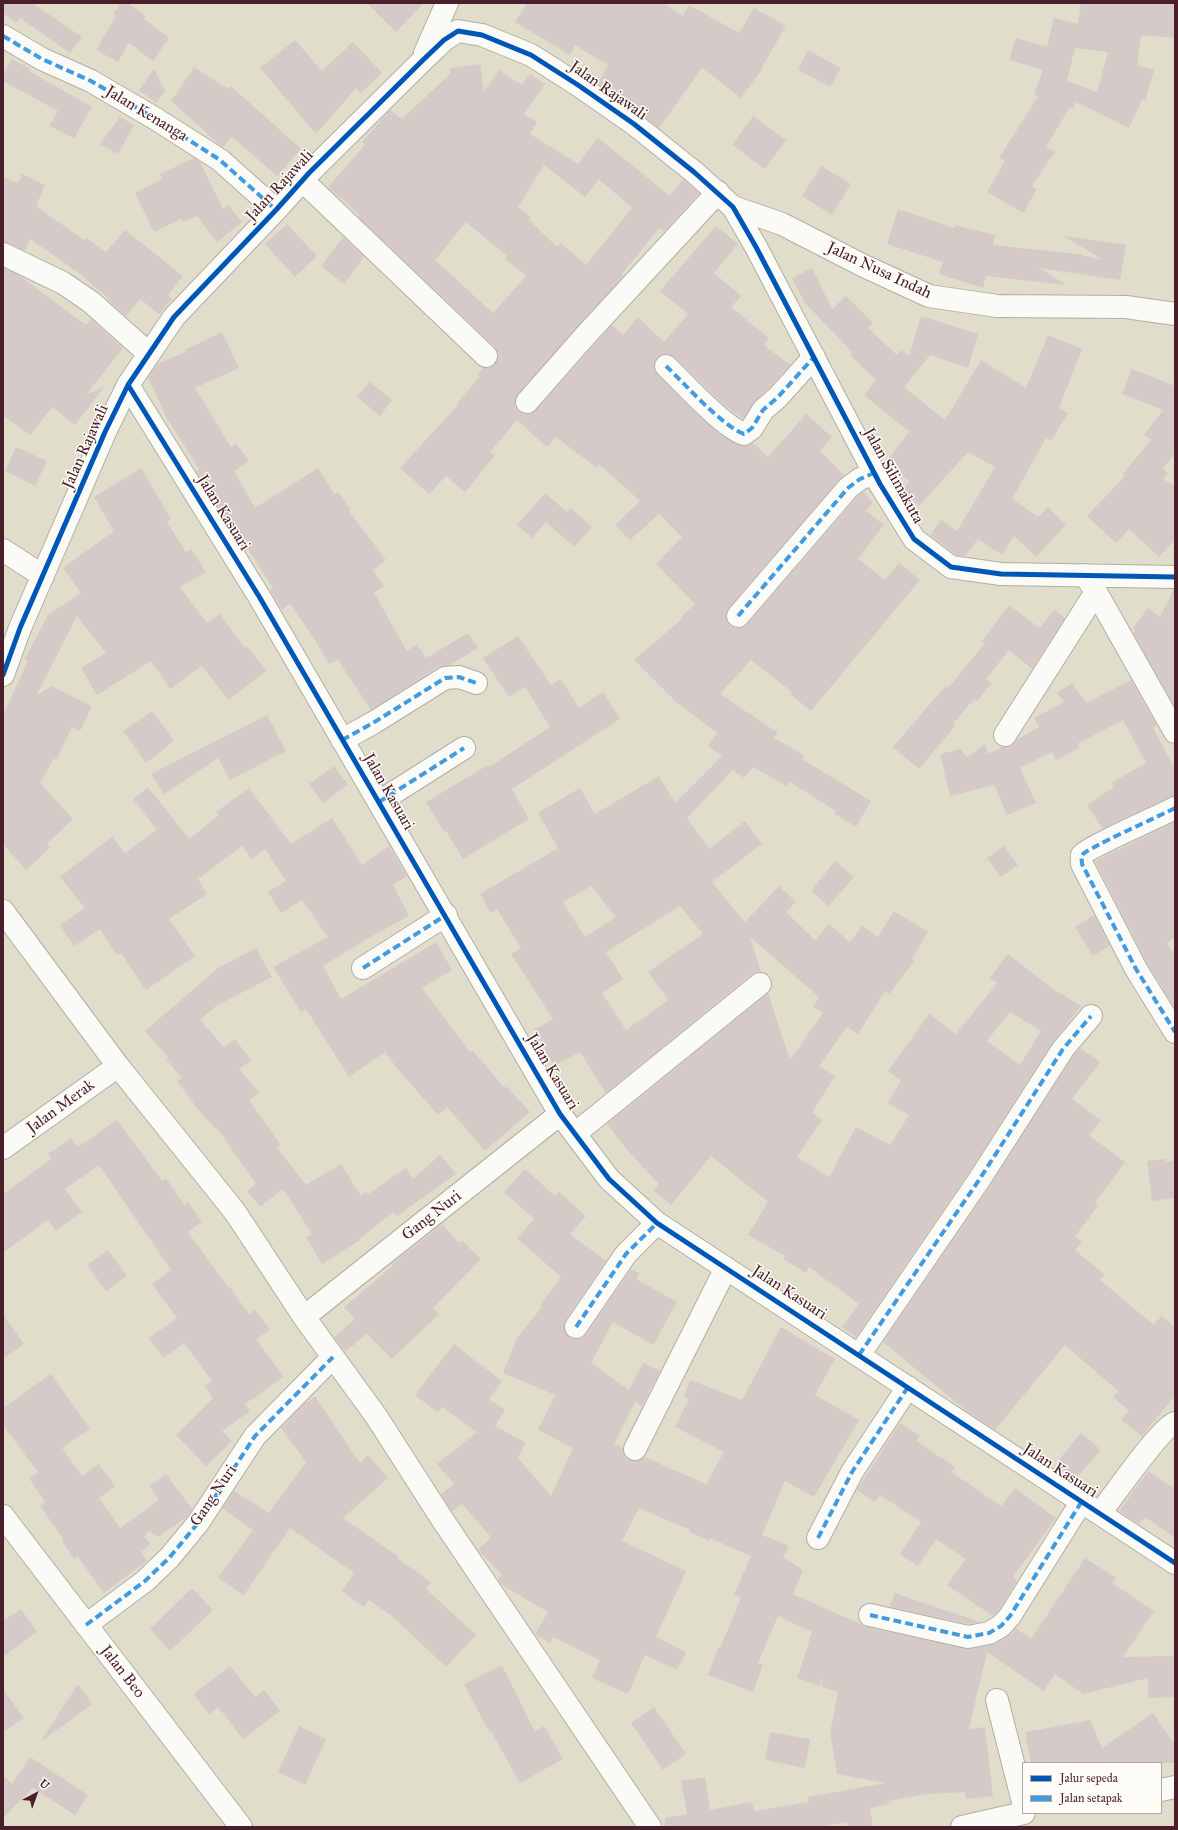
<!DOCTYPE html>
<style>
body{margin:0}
#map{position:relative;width:1178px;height:1830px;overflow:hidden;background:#e1ddcb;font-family:"IM FELL Great Primer",serif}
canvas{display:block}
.frame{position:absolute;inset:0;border:4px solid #4a1f2b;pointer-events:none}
.legend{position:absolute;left:1022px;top:1762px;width:140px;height:52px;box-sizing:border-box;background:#fdfcf7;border:1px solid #b5a4a5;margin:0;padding:5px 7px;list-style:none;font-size:12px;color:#4a1f2b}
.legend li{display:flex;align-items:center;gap:8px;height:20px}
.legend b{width:20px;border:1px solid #b5a4a5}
.north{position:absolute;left:16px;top:1774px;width:40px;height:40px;-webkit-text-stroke:3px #fdfcf7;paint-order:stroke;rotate:41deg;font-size:11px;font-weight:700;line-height:16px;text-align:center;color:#4a1f2b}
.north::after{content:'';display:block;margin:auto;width:14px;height:18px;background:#4a1f2b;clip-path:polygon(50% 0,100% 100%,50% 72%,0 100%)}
</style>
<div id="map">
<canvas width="1178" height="1830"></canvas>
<div class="frame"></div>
<ul class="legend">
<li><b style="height:5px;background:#0057b8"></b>Jalur sepeda</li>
<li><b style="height:5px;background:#409be1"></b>Jalan setapak</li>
</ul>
<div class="north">U</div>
</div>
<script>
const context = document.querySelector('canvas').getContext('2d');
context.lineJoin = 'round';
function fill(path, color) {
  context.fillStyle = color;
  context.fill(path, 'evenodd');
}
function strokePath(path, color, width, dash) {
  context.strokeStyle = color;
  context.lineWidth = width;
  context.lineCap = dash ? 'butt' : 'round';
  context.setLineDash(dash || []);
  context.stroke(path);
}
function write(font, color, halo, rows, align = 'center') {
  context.font = font + ' "IM FELL Great Primer",serif';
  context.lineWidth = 3;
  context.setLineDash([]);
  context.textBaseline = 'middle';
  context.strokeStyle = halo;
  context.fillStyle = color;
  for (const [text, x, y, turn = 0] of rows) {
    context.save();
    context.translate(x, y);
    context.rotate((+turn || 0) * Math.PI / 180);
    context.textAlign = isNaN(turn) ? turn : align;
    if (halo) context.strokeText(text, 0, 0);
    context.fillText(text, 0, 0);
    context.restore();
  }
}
fill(new Path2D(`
 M3,3H32L82,37L70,53L20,18L16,23L3,13Z
 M121,3H128L146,16L144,19L169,38L153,61L129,43L118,62L96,50L116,16L113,14Z
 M367,3H424L396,32Z
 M527,3H663L683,16L689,5L739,33L754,8L786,26L762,67L763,68L741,98L702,68L659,128L598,84L608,65L575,45L570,55L515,22Z
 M1081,3H1175V38L1141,35L1137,65L1154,70L1145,101L1142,100L1129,128L1076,102L1073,109L1070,107L1046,147L1055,152L1032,186L1037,189L1023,213L987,192L1005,161L999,158L1038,96L1034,95L1043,70L1009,60L1016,38L1047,47L1054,18L1078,24ZM1075,48L1108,52L1097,92L1067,81Z
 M295,40L322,71L353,42L382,73L361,93L356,88L319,131L318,130L315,133L260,68Z
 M808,50L841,68L830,87L798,70Z
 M12,59L30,69L29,71L92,107L74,138L49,126L58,111L3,81V74Z
 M480,64L484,92L499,70L522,85L530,74L545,84L524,114L537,122L530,134L578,164L598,138L670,196L683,179L699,193L664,232L659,228L622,274L623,276L621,279L518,394L515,400V406L518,411L525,414H531L536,410L612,325L623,335L638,317L664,342L688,314L660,291L716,226L738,244L714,273L741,296L731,307L769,338L764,345L790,365L769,388L755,401L743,419L723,404L675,357L669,354H663L657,358L654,363V370L684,402L718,433L739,445L746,446L753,443L768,457L806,414L832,437L820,451L844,475L729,608L726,614V620L730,626L736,628H742L747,624L857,497L863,492L873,502L866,511L884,525L858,559L885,580L899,563L920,580L811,711L790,694L792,692L751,660L720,694L778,733L774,738L804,755L802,759L871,801L856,827L835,814L836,811L790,782L787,786L753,767L744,778L733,770L687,818L709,849L745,821L762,844L712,882L745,922L779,886L796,902L786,912L815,940L829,924L850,942L862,926L878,937L894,911L928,932L912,959L914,961L889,994L885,991L858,1034L847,1027L819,1066L835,1076L812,1113L822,1120L797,1157L829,1177L856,1127L890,1145L909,1115L888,1103L901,1080L888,1071L929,1014L956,1034L997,983L990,978L1008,954L1052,988L1081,1006L1053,1042L969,1173L856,1337L842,1327L859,1304L809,1267L806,1273L783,1259L785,1256L748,1235L768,1202L711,1156L671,1205L654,1191L659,1184L628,1151L607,1124L768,993L790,1060L823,1013L813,1007L819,997L750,937L761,972L752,974L606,1093L580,1052L554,1066L534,1030L553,1019L511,954L521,948L497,909L491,913L480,894L558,848L538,813L580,788L595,814L659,776L675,803L722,756L708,746L717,733L675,701L634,660L682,619L681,617L695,604L656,564L682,537L659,514L630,540L615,525L640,501L599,464L597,468L556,437L547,447L517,420L490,452L495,455L465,492L446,476L429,494L400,468L459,404L457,403L480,376L478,374L483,368H490L495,364L498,359V353L495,347L358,217L360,215L328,187L365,145L362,142L390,110L402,119L451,73L450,68ZM544,165L585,197L599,179L632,208L586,265L561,243L557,247L529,220L531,217L518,207ZM466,222L507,256L505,259L526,276L493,313L435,260ZM591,886L616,917L585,937L563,902ZM680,906L703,934L648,972L668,1000L626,1030L602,993L623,979L606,952ZM1010,1012L1041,1031L1020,1065L987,1041Z
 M194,67L228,89L231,86L301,149L277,176L232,137L223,147L221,146L171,101Z
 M154,69L165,91L156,103L139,90Z
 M753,116L786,140L765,169L732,145Z
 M120,117L134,125L118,154L100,144Z
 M194,158L200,162L223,209L228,205L242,222L217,242L197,216L183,222L181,219L154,232L135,193L162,179L160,174Z
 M821,166L851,184L832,215L802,196Z
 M22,174L45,185L36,206L84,240L86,238L106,252L125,230L183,276L168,295L172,299L159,314L140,299L126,316L107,299L108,298L85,279L86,278L30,239L25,251L3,242V177L18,183Z
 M898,209L954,228L955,225L995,235L993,245L1077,254L1103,260L1064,236L1126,245L1120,280L1039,268L1067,285L986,276L983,288L939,274L943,262L887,244Z
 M287,224L317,256L295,277L265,244Z
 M343,237L364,257L344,284L321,266Z
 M3,268L20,276L86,325L91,319L123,348L86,395L104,387L75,425L52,407L30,435L3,415Z
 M812,268L832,309L846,296L873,323L868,328L897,355L901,350L909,356L921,316L978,334L968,368L930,355L904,387L945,420L981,360L1026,388L1048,335L1082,349L1059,408L1068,413L1051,441L1046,438L1012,499L1038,517L1048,507L1066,525L1036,557L1014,536L1002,555L978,539L965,556L956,555L930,535L941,520L957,531L995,467L968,452L919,506L901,490L910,481L886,462L909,432L864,395L876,380L850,355L852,352L805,303L792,278Z
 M222,332L239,368L195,388L231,447L236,443L249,461L234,471L255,508L318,468L334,494L338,492L351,509L349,511L386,560L373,570L384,586L374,593L407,651L417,644L426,658L468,633L478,648L449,665L438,667L371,710L338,660L329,664L315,640L290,604L282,610L270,590L273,588L248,549L245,551L196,471L199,469L169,421H168L148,377L157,364L186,352L185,350Z
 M1132,369L1175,386V453L1163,469L1168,473L1163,479L1175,486V540L1159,557L1129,529L1116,543L1087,516L1125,476L1123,474L1151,440L1144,435L1163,410L1122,394Z
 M370,382L392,400L380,416L357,397Z
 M16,447L47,461L35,486L5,471Z
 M141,468L171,519L167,522L186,552L191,549L206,572L180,587L207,623L220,614L245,648L247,646L266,671L228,700L202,666L170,689L151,661L97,695L81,668L106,653L77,616L36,696L51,686L92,706L80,731L72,727L56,760L54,758L40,783L73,819L47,844L50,848L26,870L3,844V715L28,661L25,659L48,615L81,593L63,568L114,531L94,497Z
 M545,493L567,512L571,508L592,527L574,547L546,522L532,538L517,525Z
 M1174,589H1175V707L1133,633L1136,631L1133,628L1148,608L1160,617Z
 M1009,605L1040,628L1054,610L1065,618L1032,669L1009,650L986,679L992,683L977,701L974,699L953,724L955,726L919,769L893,747L930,704L946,686L948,688L985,643L982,641Z
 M518,636L551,685L561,679L579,708L603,692L620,719L512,789L529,819L463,859L446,831L444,832L426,802L488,765L489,767L550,727L525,687L509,697L483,658Z
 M1131,680L1157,725L1153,728L1175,769V796L1103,829L1087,805L1114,787L1111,783L1146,763L1123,720L1077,744L1080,748L1056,760L1052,752L1020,768L1036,803L1007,815L994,785L950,796L940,754L960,749L967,757L985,744L988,754L1002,747L1011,746L1018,739L1039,727L1034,718L1064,702L1057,693L1072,683L1086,703Z
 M152,711L174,741L146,763L123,731Z
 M267,715L286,751L230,780L218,758L164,794L151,774Z
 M334,766L348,785L323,803L309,784Z
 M148,787L189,839L219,815L216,812L249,788L291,844L332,818L362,865L389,846L407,876L393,885L409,916L365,940L323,966L341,999L436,942L452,970L422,988L470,1052L472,1050L505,1088L506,1086L530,1112L485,1151L447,1107L438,1115L400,1072L385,1052L349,1077L306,1009L301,1012L273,967L328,937L302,900L281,913L268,892L286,881L265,849L252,859L242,846L198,879L207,894L169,919L195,956L146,990L121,953L117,955L100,929L74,946L60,925L85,908L60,877L112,837L125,853L157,830L133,799Z
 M1175,822V937L1167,943L1175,955V1008L1147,963L1095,861Z
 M1004,846L1018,865L1001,877L987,858Z
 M835,861L854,877L829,906L811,891Z
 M1094,915L1110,945L1093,956L1075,927Z
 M256,948L272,977L216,1006L200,1020L224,1047L235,1039L251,1060L239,1069L259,1092L249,1100L281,1145L277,1148L306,1185L341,1164L361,1196L366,1191L368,1194L406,1168L413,1179L440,1155L456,1174L397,1216L394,1212L359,1239L360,1240L322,1264L306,1237L312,1234L283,1189L260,1207L247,1191L256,1184L216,1127L215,1128L200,1112L177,1081L182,1078L166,1059L168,1057L145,1031L218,968Z
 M1080,1048L1100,1062L1072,1099L1101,1120L1089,1135L1125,1162L1095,1203L1098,1206L1075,1236L1082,1242L1075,1250L1105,1275L1100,1280L1154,1325L1161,1316L1175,1327V1396L1142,1436L1121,1420L1129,1411L1113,1397L1118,1391L1065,1345L995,1430L969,1413L883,1342L989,1187L1073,1056Z
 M117,1120L162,1181L166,1178L184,1205L188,1202L202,1222L188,1232L228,1287L229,1286L249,1314L255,1310L270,1330L256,1339L284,1377L245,1404L250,1411L222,1431L232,1441L206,1466L176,1435L213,1398L205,1386L212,1381L184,1343L163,1358L149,1338L177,1318L152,1284L171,1270L99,1165L65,1189L82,1212L56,1231L48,1220L3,1253V1194L51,1159L48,1154L71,1138L78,1147Z
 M1165,1159L1166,1162L1175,1160V1198L1152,1201L1147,1161Z
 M525,1169L555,1196L559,1192L586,1216L570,1234L606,1261L566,1320L564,1326L565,1332L569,1337L575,1339L581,1338L586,1334L631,1269L639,1273L636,1279L677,1302L653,1345L613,1322L591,1363L629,1390L643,1363L660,1371L642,1406L635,1402L614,1444L623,1448L624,1456L629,1460L636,1461L644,1457L706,1484L724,1452L675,1427L689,1399L684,1397L690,1380L742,1400L781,1327L835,1359L815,1395L859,1420L814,1497L785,1481L762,1535L789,1546L783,1557L803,1570L793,1594L867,1627L970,1649L995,1644L1013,1633L1016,1628L1031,1639L1085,1558L1116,1578L1112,1583L1154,1611L1123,1657L1175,1656V1697L1148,1698V1678L1083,1694L1055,1674L1044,1691L987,1652L969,1729L985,1727L993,1796L966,1799L965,1792L927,1794L888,1801L889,1804L870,1808L873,1827H848L847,1822L820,1827H665V1818L687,1814L681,1781L705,1777L710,1810L752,1802L754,1811L809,1802L808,1797L885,1783L837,1774L830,1733L838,1692L822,1687L821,1679L820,1686L797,1678L812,1632L778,1616L758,1663L763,1665L753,1692L708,1675L718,1648H720L741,1598L734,1595L751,1556L710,1538L709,1541L689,1532L690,1530L639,1508L622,1541L686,1571L656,1637L686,1652L677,1670L645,1655L628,1694L592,1678L600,1660L553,1637L550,1643L535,1634L548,1612L502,1585L498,1579L501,1574L478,1550L491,1537L462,1504L452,1512L441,1494L454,1484L437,1464L477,1432L442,1407L438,1413L415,1395L454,1344L502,1381L489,1399L505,1410L495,1426L526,1443L518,1458L551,1496L573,1448L538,1430L555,1395L503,1373L517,1338L542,1307L540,1306L561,1277L517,1238L534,1219L504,1192Z
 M442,1224L459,1243L462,1241L481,1259L433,1308L439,1314L392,1359L367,1334L345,1352L334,1337L355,1319L344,1307L393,1266L392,1264Z
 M108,1250L127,1276L106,1291L87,1265Z
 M3,1315L24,1344L3,1359Z
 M51,1374L90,1429L62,1448L82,1476L99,1464L115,1486L99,1498L120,1528L159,1500L149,1486L166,1474L192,1509L188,1516L158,1537L149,1531L144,1537L151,1544L141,1552L147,1561L104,1593L78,1557L74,1559L62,1541L64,1540L40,1506L45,1502L29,1478L38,1472L3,1425V1408Z
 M315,1396L360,1463L368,1455L388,1478L343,1518L399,1557L398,1559L431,1582L426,1589L476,1635L446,1667L392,1616L369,1600L364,1607L342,1591L354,1573L290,1528L244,1595L218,1578L253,1530L222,1508L234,1491L269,1513L306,1462L281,1428L303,1405Z
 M900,1423L920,1436L916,1441L955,1467L951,1472L1001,1506L1015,1488L1056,1518L1013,1577L1017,1581L1000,1608L993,1616L947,1585L966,1559L936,1539L918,1566L900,1554L921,1522L880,1495L875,1502L857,1490Z
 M1081,1433L1101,1450L1076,1479L1057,1462Z
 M1148,1471L1175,1489V1538L1145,1517L1139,1524L1119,1511Z
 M192,1588L213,1610L170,1651L150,1629Z
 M895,1593L926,1604L980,1622L968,1624L890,1607Z
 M21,1609L37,1632L3,1657V1621Z
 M502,1665L535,1732L544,1726L563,1759L520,1783L491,1731L489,1732L464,1684Z
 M230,1666L255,1697L264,1690L280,1711L243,1739L218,1707L209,1714L194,1694Z
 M78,1684L92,1704L43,1740L42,1739Z
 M3,1689L24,1718L3,1732Z
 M654,1707L686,1754L663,1770L631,1723Z
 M1153,1713L1175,1745V1763H1031L1025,1732L1090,1720L1102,1748Z
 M299,1726L326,1739L305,1785L278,1772Z
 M770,1732L810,1739L805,1768L765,1760Z
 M30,1757L88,1795L75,1815L33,1788L3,1818V1775L12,1784Z`), '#d5cac8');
const minor = new Path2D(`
 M3,36L42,59L91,81L156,119L220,160L276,210
 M425,53L447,3
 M303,181L486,356
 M733,207L782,224L864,266L929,296L997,306L1126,307L1175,314
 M3,254L63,283L91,302L148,353
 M666,366C684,383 722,426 744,434L752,428L763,410L778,397L814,357
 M128,385L260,598L560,1114L609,1179L657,1223L1175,1563
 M527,402L585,336L718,192
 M3,550L43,576
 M1085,575L1096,592L1175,732
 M738,616L848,488L860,479L874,473
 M3,675L20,628L105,432L128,385L174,317L276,210L309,173L423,60L444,40L458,31L482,35L531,55L578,85L634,124L694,172L733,207L756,247L880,484L914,539L951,567L1001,574L1175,577
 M1005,735L1096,592
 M342,740L373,723L445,678L459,677L476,683
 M379,802L464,748
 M1175,808C1162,815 1087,848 1082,855C1081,857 1082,861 1082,864L1136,969L1175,1032
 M3,911L118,1066L235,1212L304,1317L376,1416L442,1519L650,1827
 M363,968L446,915
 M576,1133L760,984
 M3,1148L118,1066
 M304,1317L560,1114
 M576,1327L626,1254L657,1223
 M859,1355L979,1180L1063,1049L1091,1016
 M635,1449L726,1268
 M1100,1513C1113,1497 1160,1428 1175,1423
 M3,1516L241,1827
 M818,1538L852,1472L908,1387
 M870,1615L968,1637L989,1633L1001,1626L1010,1616L1082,1501
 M86,1625L145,1581L169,1558L198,1523L255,1436L333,1357
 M997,1700L1023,1802
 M1161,1790L1175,1787
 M962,1827L1024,1813`);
strokePath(minor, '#b4ada3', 24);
strokePath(minor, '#fafaf7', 22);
strokePath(new Path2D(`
 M3,36L42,59L91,81L156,119L220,160L276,210
 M666,366C684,383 722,426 744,434L752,428L763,410L778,397L814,357
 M738,616L848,488L860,479L874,473
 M342,740L373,723L445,678L459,677L476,683
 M379,802L464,748
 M1175,808C1162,815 1087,848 1082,855C1081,857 1082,861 1082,864L1136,969L1175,1032
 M363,968L446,915
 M576,1327L626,1254L657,1223
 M859,1355L979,1180L1063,1049L1091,1016
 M818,1538L852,1472L908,1387
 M870,1615L968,1637L989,1633L1001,1626L1010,1616L1082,1501
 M86,1625L145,1581L169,1558L198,1523L255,1436L333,1357`), '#409be1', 4, [8, 4]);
strokePath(new Path2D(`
 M128,385L260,598L560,1114L609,1179L657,1223L1175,1563
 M3,675L20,628L105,432L128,385L174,317L276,210L309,173L423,60L444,40L458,31L482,35L531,55L578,85L634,124L694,172L733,207L756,247L880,484L914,539L951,567L1001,574L1175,577`), '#0057b8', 5);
write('16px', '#4a1f2b', '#fdfcf7', [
 ["Jalan Rajawali",608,91,35],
 ["Jalan Kenanga",146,114,31],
 ["Jalan Rajawali",280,186,-47],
 ["Jalan Nusa Indah",879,271,25],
 ["Jalan Rajawali",86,447,-66],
 ["Jalan Silimakuta",893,476,61],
 ["Jalan Kasuari",223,513,58],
 ["Jalan Kasuari",388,792,60],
 ["Jalan Kasuari",552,1072,59],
 ["Jalan Merak",61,1107,-36],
 ["Gang Nuri",432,1216,-38],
 ["Jalan Kasuari",789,1293,33],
 ["Jalan Kasuari",1060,1471,33],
 ["Gang Nuri",214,1496,-56],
 ["Jalan Beo",122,1672,52]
]);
</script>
